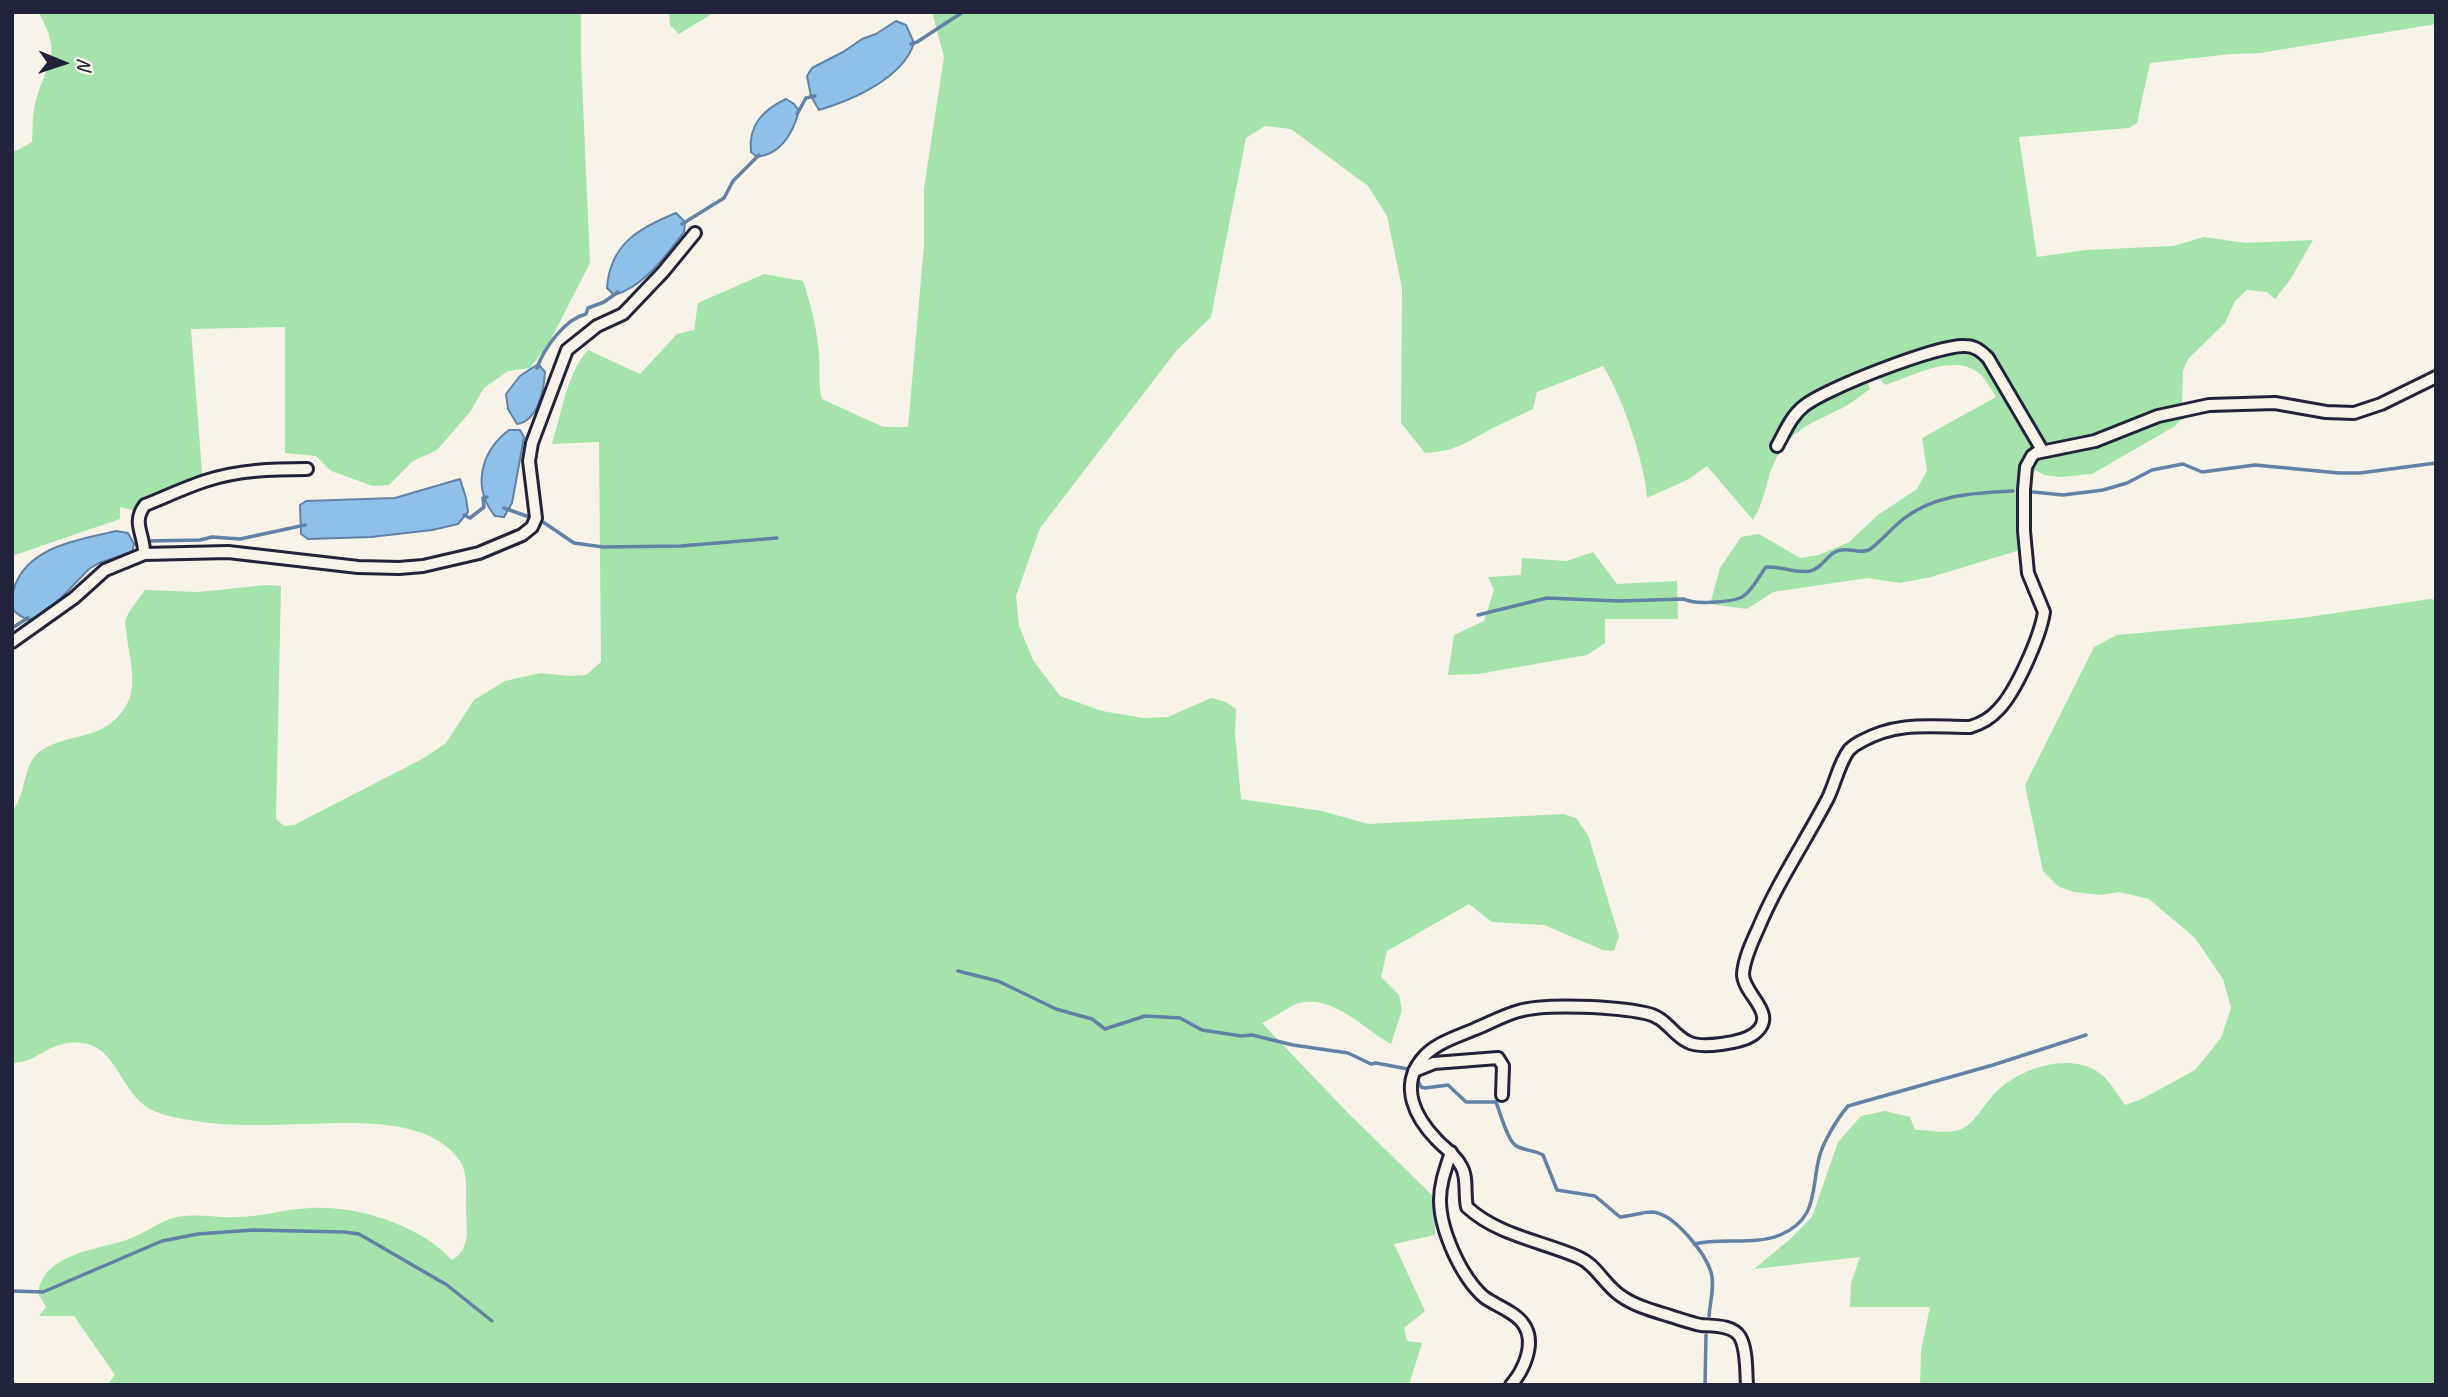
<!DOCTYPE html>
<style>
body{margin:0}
#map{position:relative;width:2448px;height:1397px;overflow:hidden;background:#f7f3e8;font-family:Caveat,sans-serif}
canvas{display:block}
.frame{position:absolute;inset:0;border:14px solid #22223b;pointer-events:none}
.north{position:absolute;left:28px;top:28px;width:70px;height:70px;-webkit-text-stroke:5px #f7f3e8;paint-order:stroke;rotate:92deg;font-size:19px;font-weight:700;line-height:28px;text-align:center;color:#22223b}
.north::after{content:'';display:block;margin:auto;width:24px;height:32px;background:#22223b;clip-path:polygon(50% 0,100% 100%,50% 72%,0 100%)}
</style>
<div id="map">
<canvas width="2448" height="1397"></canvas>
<div class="frame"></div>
<div class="north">N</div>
</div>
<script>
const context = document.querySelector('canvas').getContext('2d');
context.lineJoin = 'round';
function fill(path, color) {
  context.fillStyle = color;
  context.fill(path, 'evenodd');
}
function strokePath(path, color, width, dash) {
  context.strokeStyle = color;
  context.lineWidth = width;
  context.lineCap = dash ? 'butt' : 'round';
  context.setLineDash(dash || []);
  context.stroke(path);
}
fill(new Path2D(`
 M38,12H581V58L590,263L550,341L530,368L508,371L484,388L470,412L437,450L413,461L389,485L373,486L331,471L316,456L285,453V327L191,329L203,485L180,491L133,510L120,507V519L12,556V151L18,150L32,142C33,132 32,120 34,110C43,64 66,59 38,12Z
 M669,12H715L679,34L670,25Z
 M932,12H2436V24L2260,53L2231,54L2150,63L2137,123L2129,128L2019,137L2037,257L2086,250L2173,246L2204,237L2245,243L2313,240L2290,280L2275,299L2267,292L2247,290L2235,301L2225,323L2188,359L2183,371L2182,402L2189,412L2175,426L2092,474L2061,477L2044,475L2035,470L2029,482L2020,550L1931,577L1900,583L1868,578L1773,592L1747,609L1710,604L1720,568L1741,537L1759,534L1800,558L1819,555L1849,542L1878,515L1917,489L1927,471L1922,438L1996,397C1992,390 1986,380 1980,374C1954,352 1913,376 1885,385L1877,375L1867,381L1870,389C1860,396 1850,405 1838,410C1811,424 1791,429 1776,459C1766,478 1765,502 1753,520L1707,466L1689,479L1647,498C1645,463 1622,396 1603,366L1537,392L1533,409C1521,415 1509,420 1497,426C1469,440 1459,451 1425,453L1401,423L1402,288L1387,216L1368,186L1291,129L1265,126L1246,138L1211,317L1177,350L1040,528L1016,596L1019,626L1033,660L1060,696L1102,711L1143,718L1168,717L1211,698L1226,702L1236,709L1235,733L1241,799L1322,811L1368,824L1563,814L1576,818L1588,835L1619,936L1614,951L1603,950L1544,925L1492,922L1469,904L1387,951L1381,977L1399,995L1402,1010L1391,1044C1364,1029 1331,992 1296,1004C1286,1008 1274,1018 1262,1023L1347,1112L1435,1198V1235L1394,1244L1425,1311L1404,1328L1407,1341L1422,1343L1409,1385H107L115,1375L74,1316H39L46,1307L38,1293C45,1254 91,1251 123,1241C142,1236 158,1221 177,1217C197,1213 216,1218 236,1217C261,1217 285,1209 310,1208C357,1205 420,1225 452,1260C472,1248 466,1229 466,1208C466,1194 468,1173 460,1161C429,1116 352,1123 305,1124C267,1125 226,1127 189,1120C173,1117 157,1115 144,1105C121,1088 114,1046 82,1043C49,1039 37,1064 12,1063V811C28,793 21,763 42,750C72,731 104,742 126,706C138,686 130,660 127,638C127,633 125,626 125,622C127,612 140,598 145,590L199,592L266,585L281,586L276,819L284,826L294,825L424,758L446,743L474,700L505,681L541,673L568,676L586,675L601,662L599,442L552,444C562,413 566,375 588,350L640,374L677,334L694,330L698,303L764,274L803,281C811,305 817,329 819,354C820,369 818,384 822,399L883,427H908L924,245V188L944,57Z
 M1593,552L1617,584L1677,581L1678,619H1605V643L1587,655L1478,674L1448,675L1454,635L1484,621L1494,590L1488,577L1521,575L1522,558L1567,561Z
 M2430,599L2436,600V1385H1920L1921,1351L1930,1307H1850L1851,1283L1860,1257L1754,1269L1789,1240L1812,1217L1838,1142L1861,1116L1885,1111L1910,1117L1915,1130C1929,1130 1951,1135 1964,1128C1978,1119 1985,1102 1997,1091C2021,1068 2072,1050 2102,1075C2111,1083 2118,1095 2125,1105L2142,1099L2195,1070L2221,1038L2231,1008L2223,979L2195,938L2149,899L2119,892L2101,895L2074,892L2059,887L2043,871L2025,785L2094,647L2117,635L2302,618Z`), '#a4e3ac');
const water = new Path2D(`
 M896,21L906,25L914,43C903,78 853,100 819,110L811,96L807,76L812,68L843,52L862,39L876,34Z
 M786,99L794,104L799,111C793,133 781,154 757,157L751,152C748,125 763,110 786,99Z
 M676,213L685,222L684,232C666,255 643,288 614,295L607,288C610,244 639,228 676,213Z
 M538,364L545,372C544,390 538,421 517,424L508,409L506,394L520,376Z
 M509,430H520L524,437L512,503L504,517L495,516C472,488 480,452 509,430Z
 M460,479L466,498L468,512L458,524L432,530L371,537L308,539L301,534L300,505L306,501L395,498Z
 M116,531L128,533L134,544L132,552L99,563L89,569L60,599L38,617L29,620C17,615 10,611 12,597C20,547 76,541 116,531Z`);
fill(water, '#8dc1ea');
strokePath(water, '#6281a4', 2);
strokePath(new Path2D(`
 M911,44L917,42L963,12
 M797,114L806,98L815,96
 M682,224L724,198L733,181L759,155
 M537,368C544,348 565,319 586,314L588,308L604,302L618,292
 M2033,492L2063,495L2103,490L2127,483L2152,470L2183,464L2202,472L2255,465L2339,473H2360L2436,463
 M504,508L532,518
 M464,515L470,518L484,507L483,498L487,497
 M543,522L574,543L603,547L681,546L777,538
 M149,541L200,540L212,537L240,539L305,525
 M1478,615L1547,598L1619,601L1684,599C1693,605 1730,602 1740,598C1751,593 1759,576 1766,567C1781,566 1796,574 1810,571C1824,568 1827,552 1841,550C1852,548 1858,554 1869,550C1881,541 1890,530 1902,520C1934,494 1974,493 2013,491
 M12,628L28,618
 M958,971L998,981L1056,1009L1092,1019L1105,1029L1145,1016L1180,1018L1202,1030L1241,1036L1252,1035L1293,1045L1348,1053L1371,1064L1376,1063L1408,1069
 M1416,1077L1421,1087L1425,1088L1448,1085L1466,1102H1496C1500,1112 1507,1139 1515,1145C1523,1151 1535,1150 1543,1155L1557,1190L1595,1196L1620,1217C1631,1216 1642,1212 1652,1212C1674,1213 1705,1253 1711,1272C1715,1285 1710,1303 1709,1316
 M1694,1244C1722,1237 1753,1246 1780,1235C1818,1219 1811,1191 1819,1158C1823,1142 1837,1119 1848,1106L1993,1065L2086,1035
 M12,1291L43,1292L162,1241L198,1234L253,1230L344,1232L359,1234L447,1285L492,1321
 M1705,1385L1706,1335`), '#6281a4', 3.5);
const street = new Path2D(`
 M1777,446C1785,432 1791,416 1804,406C1824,389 1940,344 1965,346C1975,346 1981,351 1988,358L2042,450
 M144,554L228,552L358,567L399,568L423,566L479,553L522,535L532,527L536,518L529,461L532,443L567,350L597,326L623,314L663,272L695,233
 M12,642L74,598L105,570L144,554C145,535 131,523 145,505C165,497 184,488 205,481C238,470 273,469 307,469
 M1414,1071L1434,1063L1498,1058L1503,1066L1502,1095
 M1451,1152C1446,1168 1440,1183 1440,1200C1440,1230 1461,1277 1484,1297C1496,1306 1516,1312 1524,1325C1536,1343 1524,1370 1511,1385
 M1747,1385C1746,1371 1747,1349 1740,1337C1733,1325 1713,1326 1701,1325C1691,1323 1680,1319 1670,1316C1654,1311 1635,1306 1621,1296C1604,1285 1597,1265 1578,1257C1541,1241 1497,1235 1467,1207C1464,1194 1468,1177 1461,1166C1455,1154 1444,1148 1436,1139C1415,1117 1400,1087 1421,1060C1434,1043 1457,1037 1475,1029C1490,1023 1504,1015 1519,1011C1546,1003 1617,1007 1645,1013C1667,1017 1671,1034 1688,1042C1701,1049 1742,1043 1754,1034C1780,1014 1743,995 1743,974C1744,959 1752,942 1758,929C1777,883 1805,842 1828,798C1835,784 1839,763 1849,750C1852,747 1858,743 1862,741C1899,721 1931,727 1970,727C1980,724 1991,718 1998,710C2016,692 2040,637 2044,612L2028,573L2024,531V490L2026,467L2032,456L2036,453L2095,441L2158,416L2209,405L2275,403L2326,412L2354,413L2381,404L2436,377`);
strokePath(street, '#22223b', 16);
strokePath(street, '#f7f3e8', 10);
</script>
